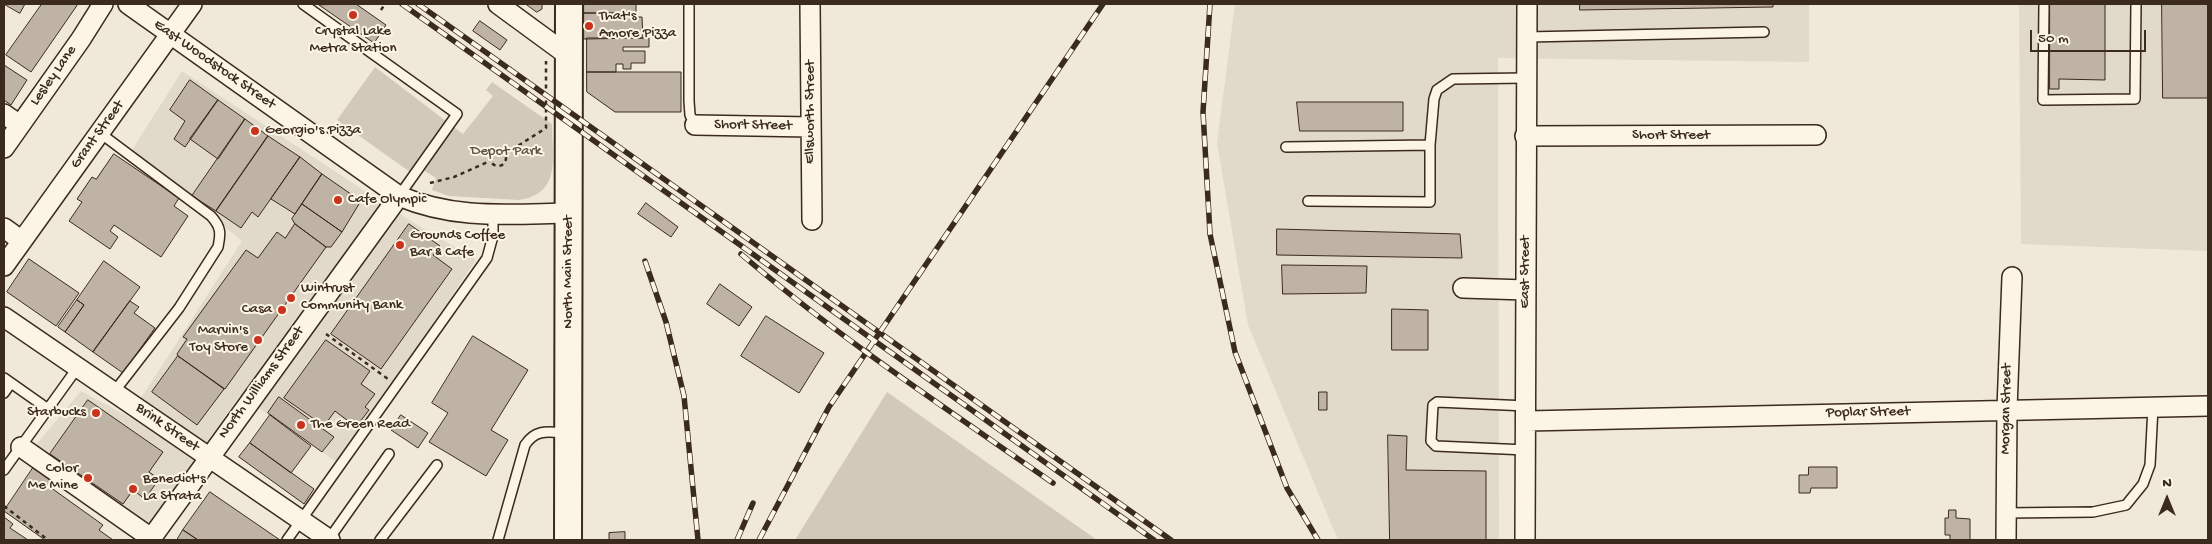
<!DOCTYPE html>
<style>
body{margin:0}
#map{position:relative;width:2212px;height:544px;overflow:hidden;background:#f0e9d9;font-family:"Gochi Hand",sans-serif}
canvas{display:block}
.frame{position:absolute;inset:0;border:5px solid #3b2a1e;pointer-events:none}
.north{position:absolute;left:2142px;top:474px;width:50px;height:50px;-webkit-text-stroke:4px #fcf5e5;paint-order:stroke;rotate:0deg;font-size:14px;font-weight:700;line-height:20px;text-align:center;color:#3b2a1e}
.north::after{content:'';display:block;margin:auto;width:18px;height:22px;background:#3b2a1e;clip-path:polygon(50% 0,100% 100%,50% 72%,0 100%)}
.scale{position:absolute;left:2030px;top:30px;width:116px;height:22px;box-sizing:border-box;border:2px solid #3b2a1e;border-top:0;padding-left:6px;font-size:15px;line-height:18px;white-space:nowrap;color:#3b2a1e;-webkit-text-stroke:4px #fcf5e5;paint-order:stroke}
</style>
<div id="map">
<canvas width="2212" height="544"></canvas>
<div class="frame"></div>
<div class="north">N</div>
<div class="scale">50 m</div>
</div>
<script>
const context = document.querySelector('canvas').getContext('2d');
context.lineJoin = 'round';
function fill(path, color) {
  context.fillStyle = color;
  context.fill(path, 'evenodd');
}
function strokePath(path, color, width, dash) {
  context.strokeStyle = color;
  context.lineWidth = width;
  context.lineCap = dash ? 'butt' : 'round';
  context.setLineDash(dash || []);
  context.stroke(path);
}
function write(font, color, halo, rows, align = 'center') {
  context.font = font + ' "Gochi Hand",sans-serif';
  context.lineWidth = 4;
  context.setLineDash([]);
  context.textBaseline = 'middle';
  context.strokeStyle = halo;
  context.fillStyle = color;
  for (const [text, x, y, turn = 0] of rows) {
    context.save();
    context.translate(x, y);
    context.rotate((+turn || 0) * Math.PI / 180);
    context.textAlign = isNaN(turn) ? turn : align;
    if (halo) context.strokeText(text, 0, 0);
    context.fillText(text, 0, 0);
    context.restore();
  }
}
fill(new Path2D(`
 M1235,4H1809V62L1498,58L1499,540H1338L1248,325L1217,143Z
 M2019,4H2208V251L2021,244Z
 M182,71L403,216L476,260L338,463L240,395L146,528L34,447L81,391L129,417L242,241L132,150Z`), '#e1d9c9');
fill(new Path2D(`
 M375,67L463,134L493,96L486,90L492,82L552,124C552,157 562,194 519,200L449,196L432,190L436,178L415,165L410,172L337,120Z
 M887,392L1097,540H795Z`), '#d2c9ba');
const building = new Path2D(`
 M4,4H25L20,13Z
 M42,4H78L31,72L6,55Z
 M356,4L386,25L374,43L319,5Z
 M526,4H542V9L537,12Z
 M584,4H636V13H584Z
 M1580,4H1773V7L1580,10Z
 M2050,4H2105V80L2059,79V89H2050Z
 M2162,4H2208V98H2163Z
 M584,13H615V17H642L643,38L584,39Z
 M480,21L507,40L500,50L473,31Z
 M587,38H649V47H623V51H645V63H631V69H623V64H616V72H587Z
 M4,65L27,80L11,105L4,100Z
 M587,72H681V112H615L587,92Z
 M190,80L218,100L185,147L174,139L185,121L170,110Z
 M218,100L245,119L218,159L190,139Z
 M1297,102H1403V131H1300Z
 M245,119L268,136L216,211L192,196Z
 M268,136L300,157L258,217L252,212L241,228L216,211Z
 M114,154L179,198L174,206L188,216L161,257L114,225L110,231L118,237L110,249L69,221L82,202L77,199L92,177L96,179Z
 M300,157L322,174L295,214L271,199Z
 M322,174L358,199L359,204L342,232L302,204Z
 M646,203L678,227L671,237L638,214Z
 M302,204L342,232L331,247H326L295,224L292,219Z
 M295,224L326,247L225,389L178,356L177,354L187,339L183,337L246,250L258,258L277,232L285,238Z
 M409,224L440,246L433,255L452,269L381,369L331,334Z
 M1277,229L1460,234L1462,258L1277,255Z
 M29,259L79,293L56,326L7,292Z
 M104,261L140,287L93,352L65,332L84,305L77,300Z
 M1282,265L1367,266L1366,293L1283,294Z
 M720,284L752,307L739,326L707,304Z
 M77,300L84,305L65,332L58,327Z
 M130,301L139,307L134,313L155,328L123,373L93,352Z
 M1392,309L1428,310V350H1392Z
 M766,316L824,353L799,393L741,356Z
 M473,336L528,370L491,430L508,440L486,476L429,442L448,413L432,403Z
 M326,340L370,371L361,384L375,394L365,407L369,410L356,427L335,411L324,426L284,398Z
 M178,356L224,389L197,425L152,392Z
 M1319,392H1327V410H1319Z
 M279,397L334,437L322,452L268,413Z
 M88,400L163,452L149,472L159,479L145,499L133,490L123,504L50,454Z
 M270,415L311,446L291,473L250,443Z
 M401,415L428,433L418,448L391,430Z
 M1388,435L1407,436L1406,470L1486,471V540H1390Z
 M250,443L314,489L304,504L239,457Z
 M1809,467H1837V488H1811L1810,493H1799V475H1808Z
 M33,468L53,482L50,487L103,525L99,530L113,540H45L4,511Z
 M210,492L280,540H198L183,530Z
 M1949,510H1956V518L1970,519V540H1950V535H1945V518H1948Z
 M4,517L13,524L10,528L28,540H4Z
 M183,530L198,540H177Z
 M625,532V540H609V533Z`);
fill(building, '#beb3a4');
strokePath(building, '#3b2a1e', 1);
const lane = new Path2D(`
 M303,4L457,114L399,196
 M689,4V101L690,115L695,125
 M2044,4L2043,100L2135,99L2136,4
 M1527,37L1764,32
 M100,133L211,216C221,227 221,233 218,247L179,308L114,392
 M1286,147L1430,145
 M1308,201L1430,202V145L1434,99L1437,90L1453,79L1526,78
 M4,378L48,409
 M4,393L11,383
 M1526,450L1436,446L1431,441L1433,405L1437,402L1527,406
 M4,470L78,367
 M2006,513L2093,512L2126,505L2143,484L2150,465L2153,407
 M329,539L389,454
 M287,540L487,258L493,236V215
 M380,540L437,465
 M498,540L525,445C536,428 549,432 567,433`);
const street = new Path2D(`
 M128,4L399,196C456,220 508,214 568,213
 M498,4L569,56
 M810,4L812,220
 M4,114L20,125
 M695,125L811,127
 M1525,136L1816,135
 M4,148L81,39L103,4
 M4,228L22,241
 M4,266L192,4
 M1463,288L1526,290
 M4,317L330,540
 M1527,421L2208,406
 M21,447L151,538
 M150,540L399,196
 M1525,540L1527,4
 M2006,540L2007,409L2012,277`);
const secondary = new Path2D(`
 M568,540L569,4`);
strokePath(lane, '#3b2a1e', 12);
strokePath(street, '#3b2a1e', 22);
strokePath(secondary, '#3b2a1e', 30);
strokePath(new Path2D(`
 M381,10L385,4
 M490 158a8 8 0 1 1 16 0a8 8 0 1 1-16 0Z
 M505,154L546,128V61
 M430,183L454,177L490,161
 M326,334L388,379
 M4,506L48,540`), '#3b2a1e', 2.5, [4, 4]);
strokePath(lane, '#fcf5e5', 9);
strokePath(street, '#fcf5e5', 19);
strokePath(secondary, '#fcf5e5', 26);
const rail = new Path2D(`
 M402,4L1154,540
 M418,4L1171,540
 M1210,4L1203,112L1210,234L1235,352L1287,488L1318,540
 M741,254C839,338 947,409 1053,483
 M645,261L666,322L684,396L698,540
 M737,540L753,503
 M759,540L829,407L1103,4`);
strokePath(rail, '#3b2a1e', 5.5);
strokePath(rail, '#fcf5e5', 4, [11]);
for (const [x, y, r, color] of [
 [353,15,5,"#c8321e"],
 [589,26,5,"#c8321e"],
 [255,131,5,"#c8321e"],
 [338,200,5,"#c8321e"],
 [400,245,5,"#c8321e"],
 [291,298,5,"#c8321e"],
 [282,310,5,"#c8321e"],
 [258,340,5,"#c8321e"],
 [96,413,5,"#c8321e"],
 [301,425,5,"#c8321e"],
 [88,478,5,"#c8321e"],
 [133,489,5,"#c8321e"]
]) {
  const dot = new Path2D();
  dot.arc(x, y, r, 0, 2 * Math.PI);
  context.fillStyle = color;
  context.fill(dot);
  strokePath(dot, '#fcf5e5', 2);
}
write('15px', '#3b2a1e', '#fcf5e5', [
 ["That's",599,17],
 ["Amore Pizza",599,34],
 ["Crystal Lake",353,32,"center"],
 ["Metra Station",353,49,"center"],
 ["Georgio's Pizza",265,131],
 ["Cafe Olympic",348,200],
 ["Grounds Coffee",410,236],
 ["Bar & Cafe",410,253],
 ["Wintrust",301,289],
 ["Community Bank",301,306],
 ["Casa",272,310,"right"],
 ["Marvin's",248,331,"right"],
 ["Toy Store",248,348,"right"],
 ["Starbucks",86,413,"right"],
 ["The Green Read",311,425],
 ["Color",78,469,"right"],
 ["Me Mine",78,486,"right"],
 ["Benedict's",143,480],
 ["La Strata",143,497]
], 'left');
write('15px', '#3b2a1e', '#fcf5e5', [
 ["East Woodstock Street",214,65,35],
 ["Lesley Lane",54,76,-55],
 ["Ellsworth Street",811,112,-90],
 ["Short Street",753,126,1],
 ["Grant Street",98,135,-54],
 ["Short Street",1671,136],
 ["North Main Street",569,272,-90],
 ["East Street",1526,272,-90],
 ["North Williams Street",262,383,-54],
 ["Morgan Street",2007,409,-89],
 ["Poplar Street",1868,413,-1],
 ["Brink Street",167,428,35]
]);
write('15px', '#615245', '#fcf5e5', [
 ["Depot Park",506,152]
]);
</script>
